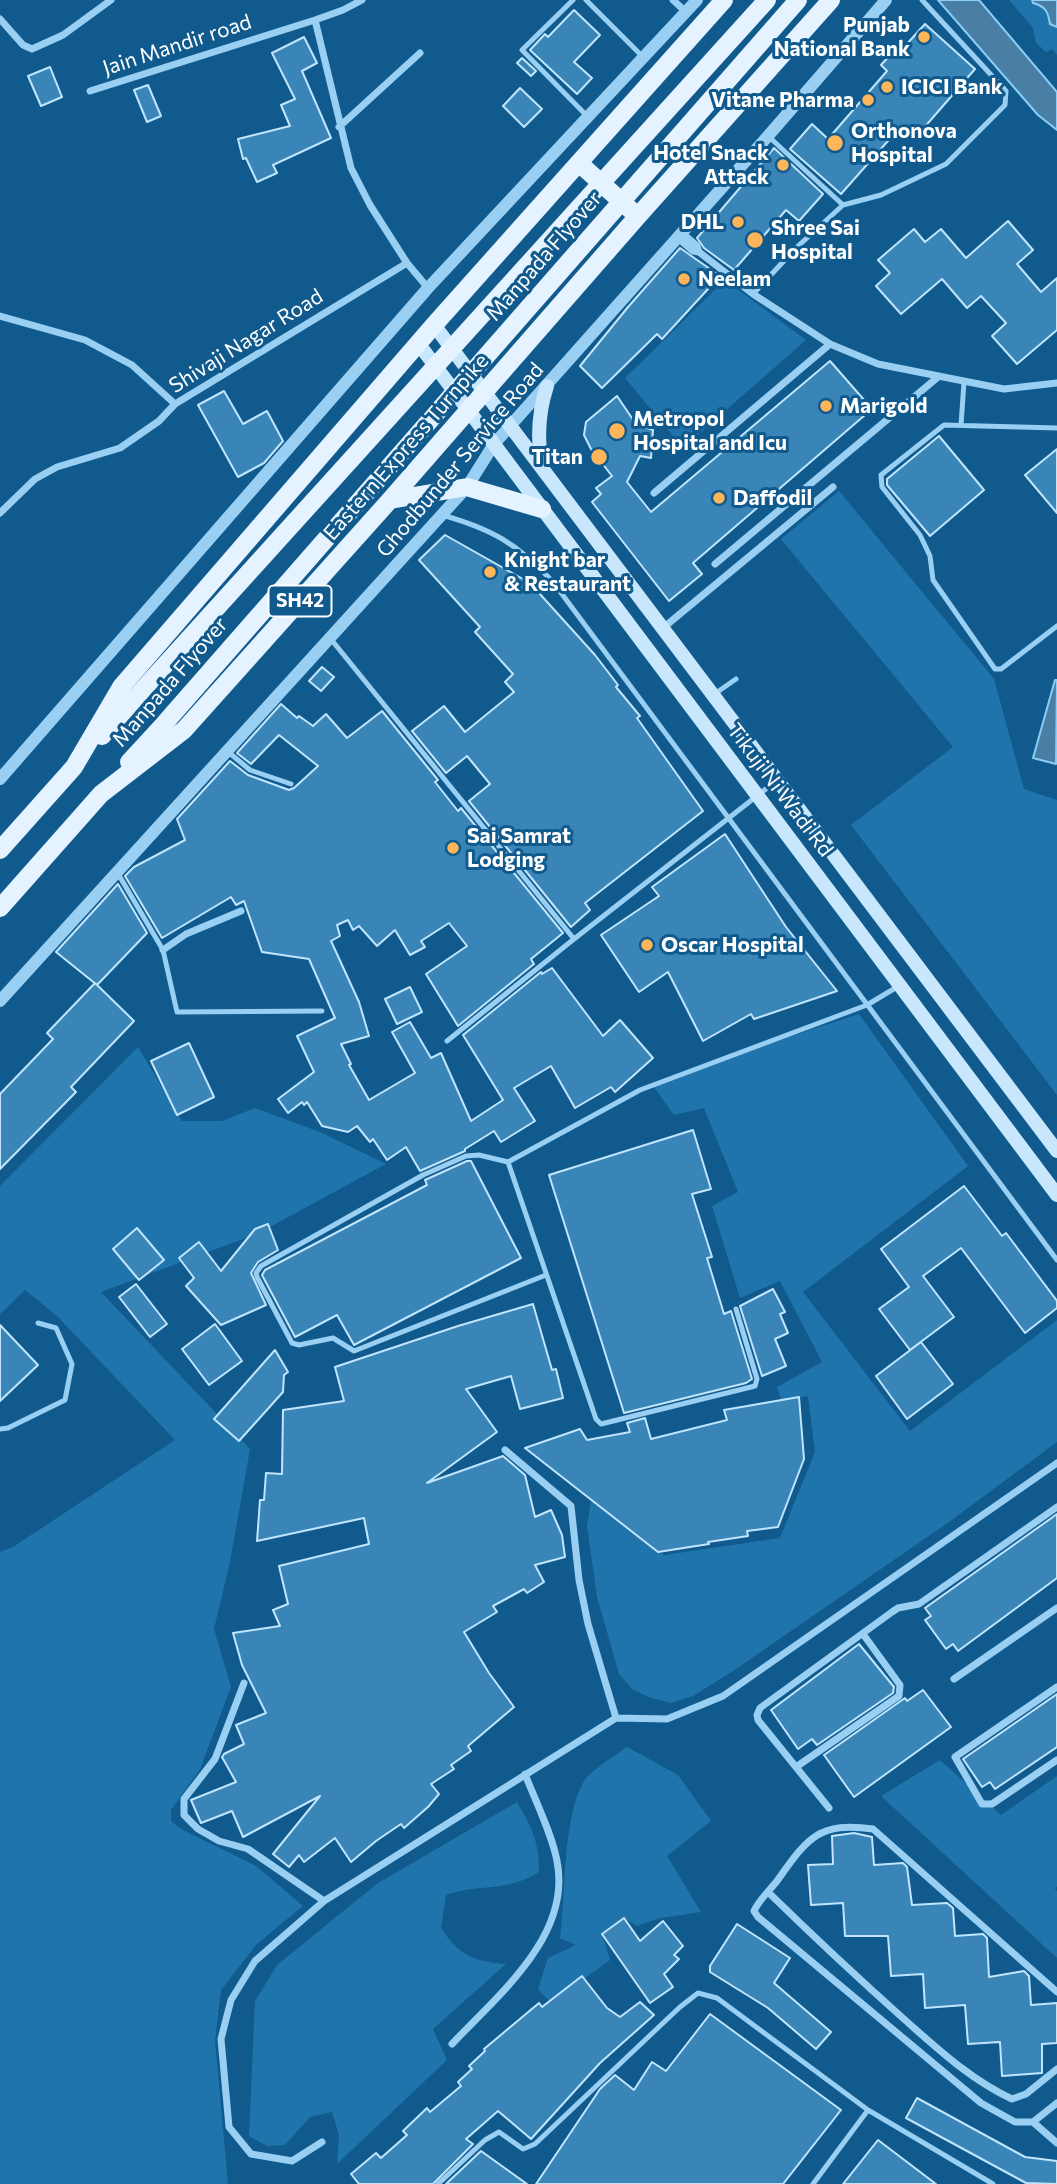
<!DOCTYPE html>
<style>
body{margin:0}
canvas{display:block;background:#105a8e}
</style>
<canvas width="1057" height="2184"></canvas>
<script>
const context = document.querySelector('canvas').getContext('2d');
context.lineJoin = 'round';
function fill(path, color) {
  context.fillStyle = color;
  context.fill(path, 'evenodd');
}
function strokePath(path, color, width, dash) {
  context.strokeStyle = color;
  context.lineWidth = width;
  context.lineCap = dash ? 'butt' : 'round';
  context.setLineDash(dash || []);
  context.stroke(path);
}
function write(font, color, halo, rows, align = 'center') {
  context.font = font + ' Commissioner,sans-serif';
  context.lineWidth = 6;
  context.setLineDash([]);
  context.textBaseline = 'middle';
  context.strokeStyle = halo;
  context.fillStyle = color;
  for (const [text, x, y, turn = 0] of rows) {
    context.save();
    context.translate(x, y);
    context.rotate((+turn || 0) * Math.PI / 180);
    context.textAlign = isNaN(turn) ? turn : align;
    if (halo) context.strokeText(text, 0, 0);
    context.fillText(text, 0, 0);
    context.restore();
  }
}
fill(new Path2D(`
 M1009,0H1057V55L1052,49L1046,52L1036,43L1033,28Z
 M725,280L806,340L683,448L625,378Z
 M839,491L994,679L1024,789L1057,800V1095L851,825L953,747L781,539Z
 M859,1014L968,1166L803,1292L910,1431L1057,1320V1442L949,1522L733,1671L693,1696L671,1703L651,1698L632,1689L619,1674L597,1597L587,1526L592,1494L664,1555L780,1538L815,1452L808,1396L781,1400L777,1387L822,1362L780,1281L740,1298L712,1206L738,1192L704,1108L674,1115L653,1086L690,1069Z
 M138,1047L182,1121H222L255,1108L320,1132L386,1164L259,1233L101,1292L250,1449L230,1562L214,1629L231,1687L200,1769L171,1810V1821L181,1829L256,1866L303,1906L257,1944L221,1990L215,2041L228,2184H0V1552L13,1547L175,1440L56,1315L25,1290L0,1314V1186Z
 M627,1747L678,1775L711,1821L667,1856L701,1912L660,1918L637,1926L624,1918L602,1934L610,1960L551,2003L538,1989L548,1958L576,1945L560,1938C566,1894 562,1819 584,1781C591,1770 616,1755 627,1747Z
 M940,1760L1001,1815L1057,1776V1886L1055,1889L1057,1891V1958L881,1796Z
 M517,1802C532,1828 539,1841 539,1872C505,1893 480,1883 446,1895L441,1928C460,1956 473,1961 506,1964L433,2029L447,2060L337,2164L339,2135L332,2112L310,2117L285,2145L267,2146L249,2136L255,2001L277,1965L378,1883Z`), '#1f74ab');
const water = new Path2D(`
 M938,0H979L1057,92V130L1038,115Z
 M1032,0H1057V27L1050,24C1048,11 1045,6 1033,3Z
 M1055,680H1057L1056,764L1033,758Z`);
fill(water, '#4a7fa5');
strokePath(water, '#8acdf6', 2);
const building = new Path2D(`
 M574,10L600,35L574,62L592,78L577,94L530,50L545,34L548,37Z
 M925,24L975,69L916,137L902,125L841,194L790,149L812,124L828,139L887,71L881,65L901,43L905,46Z
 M304,37L317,63L302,71L331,138L273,165L277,173L257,182L246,158L243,159L238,139L290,126L281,105L295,99L272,53Z
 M522,58L536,71L531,76L517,63Z
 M50,67L62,97L41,106L28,76Z
 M148,85L161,116L147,122L134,90Z
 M520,88L542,109L524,127L503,106Z
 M774,148L823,194L799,221L786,210L734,270L704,248L697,238Z
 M1008,221L1033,250L1017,264L1041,292L1057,278V330L1017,364L992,336L1006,323L981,296L967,308L942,279L901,314L876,286L890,273L878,260L914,229L925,242L941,229L966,258Z
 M680,248L720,276L662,339L657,334L602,388L580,366L628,307Z
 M830,361L872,409L693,563L702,574L669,601L592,502L601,494L596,488L612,476L591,449L584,435L586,422L617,396L636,424L653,430L651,458L640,456L627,482L651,512Z
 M224,391L243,424L267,411L283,441L264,463L238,477L198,405Z
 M939,436L984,490L930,536L887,485V479Z
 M1057,449V513L1025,475Z
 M445,535L530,583L595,655L618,685L616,687L640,716L637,718L703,811L585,903L590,910L571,927L469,801L490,784L467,756L446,773L412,731L444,706L465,732L514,692L505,682L513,674L475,632L480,627L419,560Z
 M322,667L334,677L321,691L309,681Z
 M281,704L297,718L299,716L313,726L326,714L347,738L382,711L438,780L435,782L458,811L461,808L563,933L531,959L534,964L458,1026L426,974L467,946L449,923L421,941L425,947L410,955L395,930L377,946L359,926L353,930L348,920L337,925L340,936L331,941L359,1002L369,1036L341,1044L351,1064L349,1065L369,1100L415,1073L392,1032L410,1022L431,1058L441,1053L471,1121L503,1100L463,1035L541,972L542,974L552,968L603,1036L620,1020L653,1058L615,1092L611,1087L575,1108L551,1066L514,1088L535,1121L501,1142L494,1131L465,1149V1151L420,1171L406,1147L387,1160L373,1139L370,1142L357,1126L348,1132L322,1126L307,1102L304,1105L302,1102L288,1113L278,1099L314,1072L297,1036L335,1018L309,959L262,952L244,901L236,905L231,897L162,938L125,876L134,867L185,840L177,819L230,761L248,775L289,790L294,788L318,766L279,735L251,764L237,753Z
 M725,834L786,927L837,991L754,1019L751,1014L703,1041L668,972L639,992L601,935L659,896L652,887Z
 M118,884L147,933L97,985L56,952Z
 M95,983L134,1021L71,1087L76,1092L0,1169V1094L53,1039L47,1033Z
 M410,987L422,1012L397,1024L385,999Z
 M189,1043L214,1097L177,1115L151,1061Z
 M693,1130L711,1189L692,1194L712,1257L707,1258L724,1314L731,1311L752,1379L746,1383L624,1413L549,1175Z
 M467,1161H471L521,1258L354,1345L337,1315L295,1337L262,1275L265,1270L427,1185L425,1180Z
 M964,1186L1002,1236L1006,1233L1057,1301V1308L1025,1333L961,1248L923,1276L954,1317L910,1350L879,1309L909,1287L881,1249Z
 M268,1224L278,1250L258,1262L251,1273L266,1305L221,1325L186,1286L194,1278L179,1258L199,1242L221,1271L255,1229Z
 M137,1228L164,1260L139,1280L113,1249Z
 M136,1284L167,1324L150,1337L119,1297Z
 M773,1289L785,1312L780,1314L788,1333L775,1339L786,1366L762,1376L740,1306Z
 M533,1304L552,1370L556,1369L563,1398L520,1409L511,1376L466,1389L497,1432L427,1483L503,1456L525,1475L535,1517L551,1510L562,1535L565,1557L535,1565L544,1582L527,1593L524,1589L493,1606L497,1612L464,1632L489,1673L514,1707L468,1746L471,1751L451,1765L454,1769L431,1784L439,1794L428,1807L404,1828L401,1824L376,1841L351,1862L335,1838L304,1862L299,1855L289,1867L273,1854L320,1796L243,1837L232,1811L201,1823L191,1800L236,1782L222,1757L224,1754L244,1744L236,1725L266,1713L242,1665L233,1633L280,1626L273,1610L288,1604L279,1566L369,1544L364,1518L257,1541L260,1500H264L266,1473L282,1474L283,1410L344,1401L335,1367L458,1326Z
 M215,1324L242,1361L209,1385L182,1349Z
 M0,1325L38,1365L0,1401Z
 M921,1342L953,1384L907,1419L876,1376Z
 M275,1350L288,1372L284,1375L283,1392L239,1441L214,1419Z
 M799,1397L804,1459L778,1527L747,1531L748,1536L708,1542L709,1544L658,1552L525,1448L580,1429L587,1440L630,1432L627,1423L645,1418L651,1439L727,1420L724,1410Z
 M1057,1514V1578L958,1651L953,1644L946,1649L925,1620L931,1616L925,1608Z
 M859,1644L894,1687L893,1693L817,1745L812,1739L798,1749L771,1710Z
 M923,1690L951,1727L854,1797L824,1755L905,1698L907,1701Z
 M1057,1694V1747L995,1789L990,1782L982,1787L963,1759Z
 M854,1833L872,1837L874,1865L903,1863L907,1867L912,1905L947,1903L953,1908L955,1936L983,1934L987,1938L989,1977L1024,1971L1029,1976L1031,2005L1057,2003V2043L1042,2044V2073L1002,2076L1000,2042L968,2044L965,2005L925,2008L923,1974L891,1976L888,1936H845L843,1903L811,1905L808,1865L833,1864L832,1836Z
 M624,1918L640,1941L663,1921L683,1946L674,1955L679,1959L664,1974L673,1987L650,2003L602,1934Z
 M737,1924L790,1958L774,1983L831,2032L816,2049L768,2008L710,1972V1966Z
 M582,1976L607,2008L620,2017L640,2002L654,2015L600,2063L531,2139L498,2111L466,2139L473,2144L433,2184H359L351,2174L376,2153L381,2158L407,2135L403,2131L427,2108L430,2112L461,2086L458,2082L472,2069L469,2066L485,2051L484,2049L539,2003L542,2007Z
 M710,2014L841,2110L783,2184H536L600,2089L615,2075L634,2090L652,2062L666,2071Z
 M917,2098L1025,2157L1057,2161V2184L1026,2183L906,2118Z
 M878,2140L936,2184H843Z
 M481,2151L527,2184H446Z`);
fill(building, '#3985b8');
strokePath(building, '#c0e5fd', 2);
strokePath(new Path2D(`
 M573,0L522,50L588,117
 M586,0L643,57
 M768,136L843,205
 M753,294L797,247L843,205L881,195L946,164L1005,105L1006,91L922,0
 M961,425L964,382
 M1057,428L944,425L881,475L882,487L920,535L930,556L933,580L995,669H1001L1057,626
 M442,515C492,529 518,544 553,582L1057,1260
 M330,638L574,939L776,781
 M713,695L736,679
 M227,751L250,770L291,784
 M117,872L163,950L177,1012L322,1011
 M447,1041L574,939
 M508,1162L479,1155L466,1156L423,1175L261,1266L256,1273L257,1277L292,1343L299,1345L333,1338L354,1351L546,1275
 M736,1309L757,1379L755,1386L601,1424L596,1419L508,1162L640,1090L867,1005L897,987
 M0,1429L8,1428L65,1400L72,1364L56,1328L38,1323
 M438,2184L485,2140L499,2132L523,2149L535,2144L680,2007L698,1993L717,1998L868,2110L993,2184
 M813,2184L868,2110`), '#99cff2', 5);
strokePath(new Path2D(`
 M362,0L343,10L315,20L351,168L370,205L407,263L428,288
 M673,0L686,12
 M0,19L23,45L32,49L63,35L111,0
 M90,91L315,20
 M339,127L420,53
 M682,233L697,246L699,252
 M678,238L693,251L699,252L753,294L830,344L878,364L1004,389L1057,383
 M0,316L85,340L132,365L175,404
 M654,493L830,344
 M0,513L35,479L57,467L120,448L159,421L175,404L407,263
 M715,564L938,377
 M663,628L833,487
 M163,950L186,934L241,911
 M505,1450L571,1506L579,1580L588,1624L616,1718
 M954,1679L1057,1608
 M244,1683L215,1759L184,1799V1815L198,1829L219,1841L248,1849L324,1901
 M1057,1687L955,1757L982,1804H992L1057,1760
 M796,1767L899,1696L900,1685L863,1634
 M829,1808L758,1720L757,1715L760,1708L892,1612L898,1608L919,1604L1057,1507
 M768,1892C813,1936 858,1978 905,2020C938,2049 971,2080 1012,2099L1026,2094L1057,2069
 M452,2044C498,1995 572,1936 557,1861C552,1834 535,1800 525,1774
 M1057,2103L1033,2122L1057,2143
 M1033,2122H1015L981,2103L758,1917L754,1911C759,1900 769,1891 777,1881C807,1839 818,1821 873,1829L1057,1992
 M322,2142L292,2161L251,2154L229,2127L221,2039L231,2000L255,1961L324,1901L616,1718L667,1719L723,1696L1057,1463`), '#99cff2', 7);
strokePath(new Path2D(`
 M0,779L428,288L697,0
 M0,1001L467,487L494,444L768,136L886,0`), '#99cff2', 12);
strokePath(new Path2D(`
 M434,325L1057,1151
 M418,343L1057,1195
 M542,467C537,439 538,413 547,386`), '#c8e7fc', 14);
strokePath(new Path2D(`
 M579,163L633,212
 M390,500L467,487L542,509
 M102,736L136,697
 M129,762L164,724
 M0,850L74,767L121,687L434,325L724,0
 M0,908L101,794L184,730L390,500L638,216L831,0`), '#e4f3ff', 18);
strokePath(new Path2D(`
 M136,697L767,0
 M164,724L798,0`), '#e4f3ff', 18);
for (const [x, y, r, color] of [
 [924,37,7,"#ffb65a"],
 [887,87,7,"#ffb65a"],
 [868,100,7,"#ffb65a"],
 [835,143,9,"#ffb65a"],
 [783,165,7,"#ffb65a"],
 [738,222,7,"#ffb65a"],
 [755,240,9,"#ffb65a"],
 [684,279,7,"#ffb65a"],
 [826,406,7,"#ffb65a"],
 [617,431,9,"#ffb65a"],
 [599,457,9,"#ffb65a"],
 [719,498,7,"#ffb65a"],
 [490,572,7,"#ffb65a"],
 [453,848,7,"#ffb65a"],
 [647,945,7,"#ffb65a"]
]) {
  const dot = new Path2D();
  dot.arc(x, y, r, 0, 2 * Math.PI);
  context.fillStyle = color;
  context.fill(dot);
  strokePath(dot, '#105a8e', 2.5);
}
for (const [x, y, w] of [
 [300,601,63]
]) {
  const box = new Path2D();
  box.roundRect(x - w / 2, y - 15.5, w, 31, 5);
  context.fillStyle = '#105a8e';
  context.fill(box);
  strokePath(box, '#fff', 2);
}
write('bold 19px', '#fff', null, [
 ["SH42",300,601]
]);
write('bold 21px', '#fff', '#105a8e', [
 ["Punjab",910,25,"right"],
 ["National Bank",910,49,"right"],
 ["ICICI Bank",901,87],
 ["Vitane Pharma",854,100,"right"],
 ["Orthonova",851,131],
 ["Hospital",851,155],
 ["Hotel Snack",769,153,"right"],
 ["Attack",769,177,"right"],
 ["DHL",724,222,"right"],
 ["Shree Sai",771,228],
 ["Hospital",771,252],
 ["Neelam",698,279],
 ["Marigold",840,406],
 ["Metropol",633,419],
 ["Hospital and Icu",633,443],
 ["Titan",583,457,"right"],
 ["Daffodil",733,498],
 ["Knight bar",504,560],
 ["& Restaurant",504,584],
 ["Sai Samrat",467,836],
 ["Lodging",467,860],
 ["Oscar Hospital",661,945]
], 'left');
write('21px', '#fff', '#105a8e', [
 ["Jain Mandir road",177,45,-18],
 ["Manpada Flyover",544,256,-49],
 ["Shivaji Nagar Road",246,341,-32],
 ["Eastern Express Turnpike",406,447,-49],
 ["Ghodbunder Service Road",460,460,-50],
 ["Manpada Flyover",170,682,-49],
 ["Tikuji Ni Wadi Rd",780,790,53]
]);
</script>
